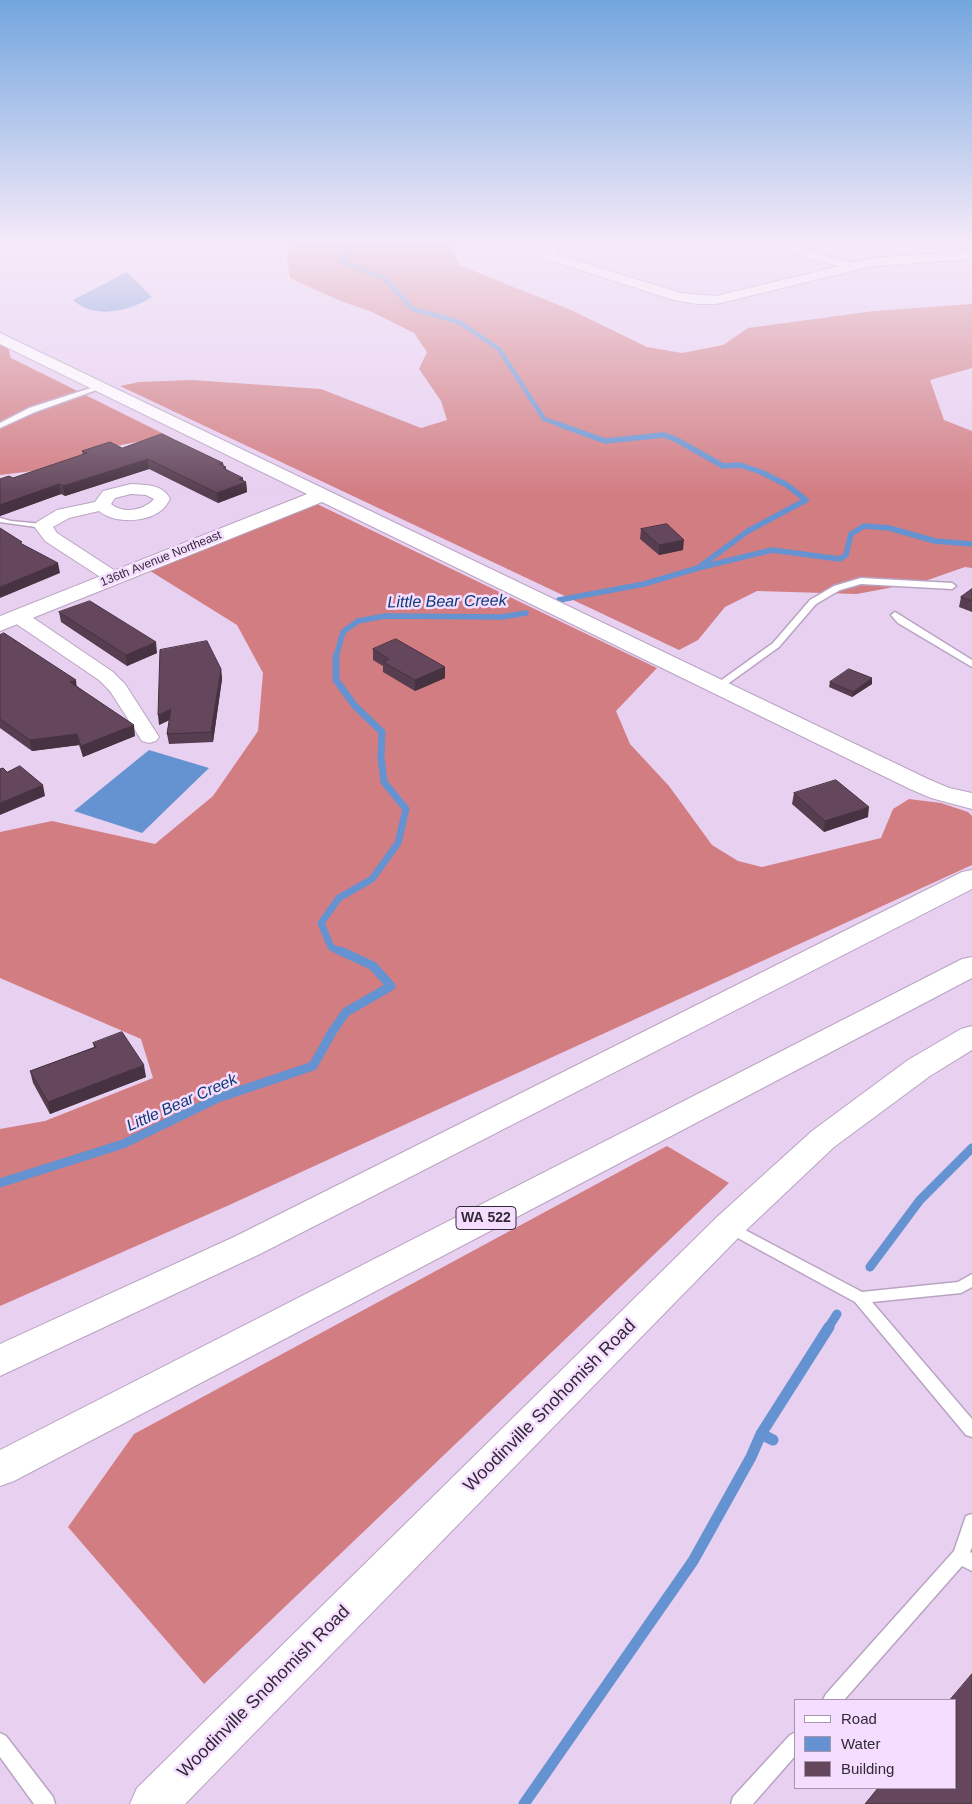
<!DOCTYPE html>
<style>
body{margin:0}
#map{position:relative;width:972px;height:1804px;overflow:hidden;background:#e8d0f1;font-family:Arial,sans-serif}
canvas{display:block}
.legend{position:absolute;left:794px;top:1699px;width:162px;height:90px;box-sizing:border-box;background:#f5ddff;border:1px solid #a795af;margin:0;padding:6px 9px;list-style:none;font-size:15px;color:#322936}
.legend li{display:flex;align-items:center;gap:10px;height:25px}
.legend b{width:25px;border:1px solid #a795af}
</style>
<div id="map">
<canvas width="972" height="1804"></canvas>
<ul class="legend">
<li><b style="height:6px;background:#fff"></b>Road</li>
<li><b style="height:14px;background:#6592d0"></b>Water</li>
<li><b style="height:14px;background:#64475c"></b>Building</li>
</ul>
</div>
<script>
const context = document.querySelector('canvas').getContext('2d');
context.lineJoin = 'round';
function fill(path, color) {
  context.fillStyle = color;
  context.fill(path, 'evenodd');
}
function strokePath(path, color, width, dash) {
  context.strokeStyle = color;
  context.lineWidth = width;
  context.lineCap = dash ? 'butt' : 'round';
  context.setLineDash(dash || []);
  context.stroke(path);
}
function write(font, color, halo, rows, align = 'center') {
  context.font = font + ' Arial,sans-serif';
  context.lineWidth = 5;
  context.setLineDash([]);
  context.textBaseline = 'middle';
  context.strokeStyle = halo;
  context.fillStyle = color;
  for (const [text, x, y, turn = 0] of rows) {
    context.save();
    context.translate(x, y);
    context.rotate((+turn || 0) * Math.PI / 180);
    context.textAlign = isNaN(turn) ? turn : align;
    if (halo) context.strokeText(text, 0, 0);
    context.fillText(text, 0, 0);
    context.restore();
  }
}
fill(new Path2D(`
 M291,242H452L459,265L571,310L647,347L682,353L723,345L748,328L874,311L972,304V368L930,380L944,420L972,431V568L965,567L925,581L857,594L757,591L725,607L698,640L679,650L120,386L139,382L192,380L321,389L421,428L447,420L441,401L419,369L427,352L414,333L372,312L338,300L290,278L287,257Z
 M6,341L11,358L172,438L137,442L90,451L49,469L0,475V343Z
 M315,503L657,668L616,711L630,744L669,786L712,845L738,861L762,867L881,838L893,809L909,799L941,803L968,812L972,816V865L227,1206L0,1306V1129L45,1121L153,1078L141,1039L0,978V832L52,821L155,844L213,796L258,731L263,673L237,625L147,569Z
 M667,1146L729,1183L204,1684L68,1527L134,1434Z`), '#d27d82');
fill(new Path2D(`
 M127,272L152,297C130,311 94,320 73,300Z
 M149,750L209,768L142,833L74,811Z`), '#6592d0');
strokePath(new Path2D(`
 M359,242L342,262L384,278L413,309L459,322L499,349L544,419L561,425`), '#6592d0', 4.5);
strokePath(new Path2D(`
 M558,424L605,441L664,435L677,440L723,466L740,465L761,472L787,485L806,500L748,531L698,568
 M559,600L644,584L698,568L772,550L840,559L846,555L851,534L864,526L889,528L935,541L972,544
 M336,657L343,632L358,621L385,616L502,617L526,613`), '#6592d0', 5.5);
strokePath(new Path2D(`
 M336,656V680L355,706L382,732L381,757L384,782L406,809L398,843L372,879L339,898L321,923L331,947L343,953`), '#6592d0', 7);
strokePath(new Path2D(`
 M0,1183L123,1144L218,1098L313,1066L332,1032L346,1012L391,986L373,966L341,951
 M870,1267L920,1200L972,1148
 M828,1328L837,1314`), '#6592d0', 9);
strokePath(new Path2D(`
 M761,1434L773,1440
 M524,1804L693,1561L751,1457L761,1434L829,1327`), '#6592d0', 11);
const lane = new Path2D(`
 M100,385L103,387L102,388L35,412L0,428V423L29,408Z
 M0,518L11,521L43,524L47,526L43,528L0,522Z
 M861,578L952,583L956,586L952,589L861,584L840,590L816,604L779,647L722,688H716V684L773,643L810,600L834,586Z
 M895,612L972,660V667L898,623L891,615Z
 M730,1222L862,1292L958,1282L972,1274V1287L961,1293L872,1302L972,1419V1437L966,1435L855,1302L725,1231L723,1227L725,1223Z
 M972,1514V1547L970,1552L972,1553V1571L962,1566L844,1700H823L826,1694L954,1551L966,1516Z
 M796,1732V1755L753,1804H731L733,1797L790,1735Z
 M0,1733L6,1736L53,1797L55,1804H34L0,1757Z`);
const street = new Path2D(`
 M558,242H573L555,254L681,293L716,296L840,266L809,259L781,245L779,242H794L817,253L855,263L873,258L972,251V259L873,266L716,304H697L674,300L545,259L543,256L545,248Z
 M131,484C146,485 163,484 170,499C168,502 166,506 163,509C148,523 114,524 99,511L69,518L53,527L57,533L120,574L123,578L120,582L114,583L108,582L45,541L34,526L37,522L57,510L95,502L103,491ZM131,494L146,495L154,499C143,511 123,514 111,504L115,498Z
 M19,611L26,613L113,672L125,684L159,737L156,741L149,743L142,741L110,691L99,680L12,621L10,617L12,613Z`);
const secondary = new Path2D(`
 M0,333L928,779L949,788L972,793V809L931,798L910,789L322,502L0,631V616L307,494L0,344Z
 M972,1026V1050L930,1076L834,1147L741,1235L185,1804H130L137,1788L717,1217L812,1131L908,1060L961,1029Z`);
const highway = new Path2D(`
 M972,870V889L260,1254L0,1376V1344L236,1236L962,872Z
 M972,957V978L14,1481L0,1486V1450L962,959Z`);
strokePath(lane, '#b9a3c2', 3);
strokePath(street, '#b9a3c2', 2);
strokePath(secondary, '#b9a3c2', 2);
strokePath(highway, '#b9a3c2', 2);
fill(lane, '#fff');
fill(street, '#fff');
fill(secondary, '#fff');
fill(highway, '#fff');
fill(new Path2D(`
 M122,448L223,463L224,466L226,467V470L246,482L247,492L218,503L149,469L65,496L61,494L0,516V479L13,478L83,455L82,451Z
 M641,529L683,550L659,555L640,539Z
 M972,589V612L959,607L961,597Z
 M59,612L157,653L127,666L61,622Z
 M0,635L77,686L135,736L83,757L79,745L32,751L0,728Z
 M373,649L445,667V678L415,691L383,672V666L373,660Z
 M221,669L222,679L213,742L169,744L167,734L169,720L159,725Z
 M830,682L872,684L852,697L829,687Z
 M794,793L868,817L824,832L792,804Z
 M93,1043L146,1077L50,1114L33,1083L30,1071L94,1047Z`), '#563d4f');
fill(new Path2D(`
 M148,459L149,469L65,496L63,486Z
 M243,478V483L246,482L247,492L218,503L217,493L239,479Z
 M59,484L61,494L0,516V505Z
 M684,540L683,550L659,555V545Z
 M58,563L60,573L0,598V587Z
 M156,642L157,653L127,666L126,655Z
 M445,667V678L415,691V680Z
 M221,669L222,679L213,742L211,732Z
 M872,678V684L852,697L853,692Z
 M76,680L77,690L70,682Z
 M171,709L172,719L159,725L158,715Z
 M134,725L135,736L83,757L81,746Z
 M77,734L79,745L32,751L30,740Z
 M43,785L45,796L0,815V803Z
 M869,807L868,817L824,832L825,821Z
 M144,1065L146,1077L50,1114L48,1102Z`), '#463240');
const building = new Path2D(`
 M162,434L223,463L219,464L226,467L223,468L243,478L239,479L246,482L217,493L148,459L63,486L59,484L0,505V479L9,476L13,478L87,453L82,451L110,442L122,448Z
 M667,524L684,540L659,545L641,529Z
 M0,528L22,542L20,543L58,563L0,587Z
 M972,589V601L961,597Z
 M90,601L156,642L126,655L59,612Z
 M4,633L76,680L70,682L134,725L81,746L77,734L30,740L0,719V635Z
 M396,639L445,667L415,680L383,662L389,659L373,649Z
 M207,641L221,669L211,732L167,734L171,709L158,715L160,650Z
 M849,669L872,678L853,692L830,682Z
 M20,766L43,785L0,803V769L3,768L7,772Z
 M836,780L869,807L825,821L794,793Z
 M122,1032L144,1065L48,1102L30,1071L96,1047L93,1043Z
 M972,1674V1804H865L878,1788H956V1700H950Z`);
fill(building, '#64475c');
strokePath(building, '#463240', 1);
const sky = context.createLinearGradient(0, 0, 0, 494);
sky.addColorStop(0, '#73a6de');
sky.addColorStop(0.49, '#f5eaf9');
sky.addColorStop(1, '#f5eaf900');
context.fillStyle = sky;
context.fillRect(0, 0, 972, 494);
write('12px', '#322936', '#f5ddff', [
 ["136th Avenue Northeast",161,559,-22]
]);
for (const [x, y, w] of [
 [486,1218,60]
]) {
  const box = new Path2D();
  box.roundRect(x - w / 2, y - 11.5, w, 23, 4);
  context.fillStyle = '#f5ddff';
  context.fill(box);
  strokePath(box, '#322936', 1);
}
write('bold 14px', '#322936', null, [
 ["WA 522",486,1218]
]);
write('italic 16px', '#0d3b74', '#f5ddff', [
 ["Little Bear Creek",447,602,-1],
 ["Little Bear Creek",182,1103,-24]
]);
write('18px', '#322936', '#f5ddff', [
 ["Woodinville Snohomish Road",550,1406,-45],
 ["Woodinville Snohomish Road",264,1692,-45]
]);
</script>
